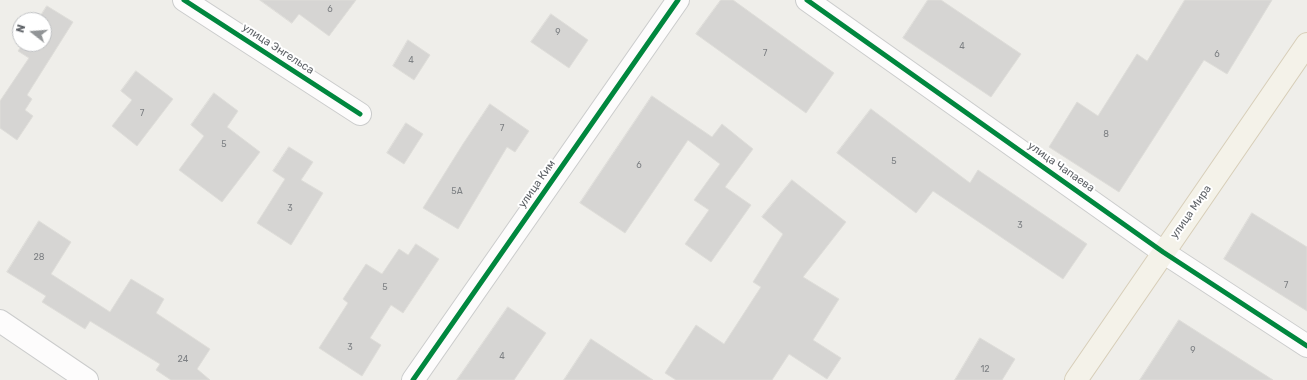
<!DOCTYPE html>
<meta charset="utf-8">
<style>
body{margin:0}
#map{position:relative;width:1307px;height:380px;overflow:hidden;background:#efeeea;font-family:Rubik,sans-serif}
canvas{display:block}
.north{position:absolute;left:12px;top:12px;width:40px;height:40px;box-sizing:border-box;background:#fff;border:1px solid #bfc1c3;border-radius:50%;rotate:287deg;font-size:11px;font-weight:700;line-height:16px;text-align:center;color:#5f6368}
.north::after{content:'';display:block;margin:auto;width:14px;height:18px;background:#919496;clip-path:polygon(50% 0,100% 100%,50% 72%,0 100%)}
</style>
<div id="map">
<canvas width="1307" height="380"></canvas>
<div class="north">N</div>
</div>
<script>
const context = document.querySelector('canvas').getContext('2d');
context.lineJoin = 'round';
function fill(path, color) {
  context.fillStyle = color;
  context.fill(path, 'evenodd');
}
function strokePath(path, color, width, dash) {
  context.strokeStyle = color;
  context.lineWidth = width;
  context.lineCap = dash ? 'butt' : 'round';
  context.setLineDash(dash || []);
  context.stroke(path);
}
function write(font, color, halo, rows, align = 'center') {
  context.font = font + ' Rubik,sans-serif';
  context.lineWidth = 4;
  context.setLineDash([]);
  context.textBaseline = 'middle';
  context.strokeStyle = halo;
  context.fillStyle = color;
  for (const [text, x, y, turn = 0] of rows) {
    context.save();
    context.translate(x, y);
    context.rotate((+turn || 0) * Math.PI / 180);
    context.textAlign = isNaN(turn) ? turn : align;
    if (halo) context.strokeText(text, 0, 0);
    context.fillText(text, 0, 0);
    context.restore();
  }
}
const building = new Path2D(`
 M260,0H356L329,36L299,14L292,23Z
 M721,0H733L834,73L806,113L696,34Z
 M928,0H941L1021,54L991,97L903,38Z
 M1185,0H1272L1227,74L1204,60L1119,192L1049,147L1077,102L1098,116L1137,54L1147,61Z
 M47,6L73,22L27,95L32,99L25,110L33,116L17,140L0,128V101L29,58L18,51L23,44H44V20H38Z
 M551,14L588,40L569,68L531,42Z
 M408,40L430,55L414,80L393,66Z
 M136,71L173,99L137,146L112,126L132,100L121,91Z
 M214,93L238,111L227,127L260,152L222,202L179,170L204,136L191,125Z
 M652,96L712,137L722,124L753,149L725,187L751,205L711,262L685,244L709,210L694,200L720,164L688,140L625,233L580,203Z
 M490,104L529,131L515,152L507,147L458,229L423,208L463,144Z
 M871,109L970,183L978,170L1087,244L1063,279L933,191L916,213L837,153Z
 M406,123L423,134L404,164L387,153Z
 M289,147L313,162L301,180L323,193L291,245L257,223L285,179L273,171Z
 M792,180L846,222L803,277L839,299L813,340L841,358L827,379L789,354L772,380H676L665,373L696,325L724,344L761,287L753,282L783,234L762,217Z
 M1252,213L1307,247V311L1224,259Z
 M39,221L71,242L51,274L110,312L131,279L164,299L156,313L210,349L197,369L210,380H171L156,370L160,364L90,321L85,329L42,302L46,296L7,272Z
 M416,244L439,259L403,313L391,305L370,338L381,345L362,376L319,348L348,303L343,299L366,264L382,274L399,249L408,255Z
 M508,307L546,333L514,380H457Z
 M1179,320L1273,380H1140Z
 M980,338L1015,359L1002,380H955Z
 M591,339L653,380H564Z`);
fill(building, '#d6d5d3');
strokePath(building, '#deddd9', 1);
const minor = new Path2D(`
 M184,0L360,114
 M807,0L1163,252L1307,346
 M0,321L87,380
 M413,380L678,0`);
const major = new Path2D(`
 M1076,380L1307,44`);
strokePath(minor, '#cbcccc', 24);
strokePath(major, '#d7ceb8', 24);
strokePath(minor, '#fdfcfc', 22);
strokePath(major, '#f4f2e9', 22);
strokePath(new Path2D(`
 M184,0L360,114
 M807,0L1163,252L1307,346
 M413,380L678,0`), '#00873e', 5);
write('9px', '#7e8184', null, [
 ["6",330,9],
 ["9",558,32],
 ["4",962,46],
 ["7",765,53],
 ["6",1217,54],
 ["4",411,60],
 ["7",142,113],
 ["7",502,128],
 ["8",1106,134],
 ["5",224,144],
 ["5",894,161],
 ["6",639,165],
 ["5А",457,191],
 ["3",290,208],
 ["3",1020,225],
 ["28",39,257],
 ["7",1286,285],
 ["5",385,287],
 ["3",350,347],
 ["9",1193,350],
 ["4",502,356],
 ["24",183,359],
 ["12",985,369]
]);
write('11px', '#5f6368', '#fff', [
 ["улица Энгельса",278,49,33],
 ["улица Чапаева",1061,167,35],
 ["улица Ким",537,184,-55],
 ["улица Мира",1191,212,-55]
]);
</script>
